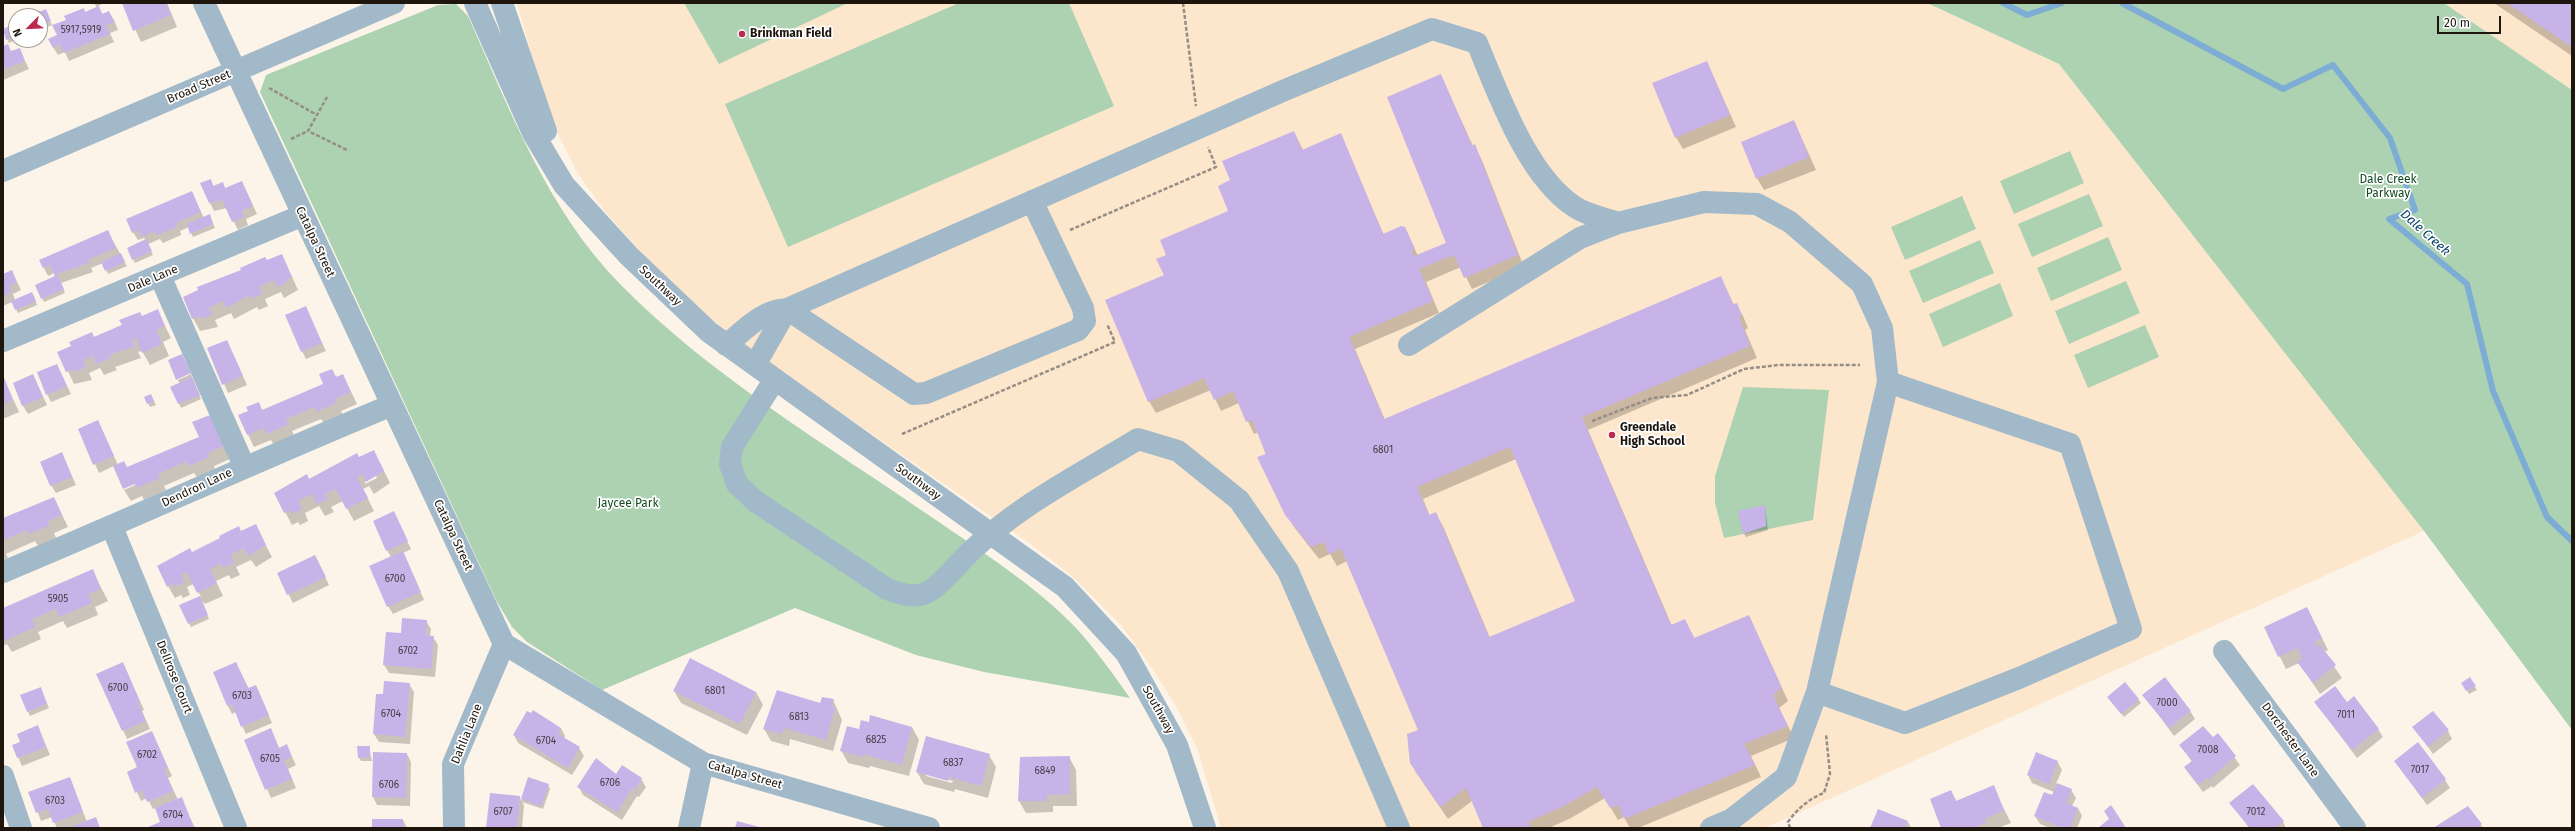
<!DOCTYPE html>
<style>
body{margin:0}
#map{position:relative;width:2575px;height:831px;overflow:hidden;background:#fdf4e9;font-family:"Fira Sans",sans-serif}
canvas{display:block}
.frame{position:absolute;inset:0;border:4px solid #1e160d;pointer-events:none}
.north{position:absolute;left:8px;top:8px;width:40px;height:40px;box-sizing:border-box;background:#fff;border:1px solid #a5a29e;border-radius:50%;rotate:246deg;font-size:11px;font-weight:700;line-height:16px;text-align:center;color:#1e160d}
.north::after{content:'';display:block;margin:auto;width:14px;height:18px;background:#bb2a4e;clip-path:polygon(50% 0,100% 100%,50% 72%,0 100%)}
.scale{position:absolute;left:2437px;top:16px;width:64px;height:18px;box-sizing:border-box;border:2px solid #1e160d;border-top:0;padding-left:5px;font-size:12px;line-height:14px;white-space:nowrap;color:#1e160d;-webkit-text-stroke:3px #fff;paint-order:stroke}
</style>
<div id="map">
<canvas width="2575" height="831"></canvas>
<div class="frame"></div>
<div class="north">N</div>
<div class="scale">20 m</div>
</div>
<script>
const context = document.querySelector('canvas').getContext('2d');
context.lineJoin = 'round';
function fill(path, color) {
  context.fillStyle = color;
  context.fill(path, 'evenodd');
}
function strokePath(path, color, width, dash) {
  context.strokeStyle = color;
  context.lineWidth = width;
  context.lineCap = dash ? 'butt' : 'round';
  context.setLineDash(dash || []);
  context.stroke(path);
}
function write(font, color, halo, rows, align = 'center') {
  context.font = font + ' "Fira Sans",sans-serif';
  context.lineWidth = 3.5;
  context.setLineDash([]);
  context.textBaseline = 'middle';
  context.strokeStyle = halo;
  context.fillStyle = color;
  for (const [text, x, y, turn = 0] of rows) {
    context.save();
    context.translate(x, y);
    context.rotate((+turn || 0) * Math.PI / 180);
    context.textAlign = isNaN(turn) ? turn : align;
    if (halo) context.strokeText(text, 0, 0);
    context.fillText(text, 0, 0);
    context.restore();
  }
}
fill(new Path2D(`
 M517,3H1927L2059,64L2424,531L1765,828H1221L1197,748L1177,708L1152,668L1121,625L1074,578L1032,545L785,374L705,315L653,266L602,208L577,172L548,114Z
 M2444,3H2572V90Z`), '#fde7cc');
fill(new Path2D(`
 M684,3H848L719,64Z
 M959,3H1069L1114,106L788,247L725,104Z
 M1927,3H2444L2572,90V730L2424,531L2059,64Z
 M456,4L468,16C510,110 547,210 621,285C713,378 827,445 933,518C982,552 1035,585 1076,628C1096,650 1113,674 1130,698L984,672L916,655L795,608L602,690L527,642L512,627L496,600L260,92L266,75L438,5Z
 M2070,151L2084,183L2014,214L2000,181Z
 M2089,194L2103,226L2032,257L2018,224Z
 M1962,196L1976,229L1905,260L1891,227Z
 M2108,237L2122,270L2051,301L2037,268Z
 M1980,240L1994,273L1923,303L1909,271Z
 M2126,281L2140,313L2069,344L2055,311Z
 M2000,283L2013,316L1943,347L1929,314Z
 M2145,325L2159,357L2088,388L2074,355Z
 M1743,387L1829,390L1813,520L1724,538L1715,503V476Z`), '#acd2b1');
fill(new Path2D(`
 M94,3H104L98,6L103,15L109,12L114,20L118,30L110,33L114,42L69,61L65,52L58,55L53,47L58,35L85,13L97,8Z
 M123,3H167L177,27L141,42Z
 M2494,3H2572V56Z
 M47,14L52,25L40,30V16H32Z
 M16,25V40L9,43L3,30Z
 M3,48L12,52L19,49L29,69L3,80Z
 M1707,62L1736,127L1683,149L1676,137Z
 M1441,76L1473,146L1481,158L1524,267L1472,289L1461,267L1426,282L1439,313L1355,349L1385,420L1721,278L1734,305L1736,304L1743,316L1748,328L1745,330L1757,358L1588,430L1672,626L1685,621L1695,639L1749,616L1788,701L1779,708L1794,738L1751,756L1761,777L1638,828H1630L1624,817L1618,820L1605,798L1571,818L1549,828H1484L1472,801L1448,819L1415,771L1409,753L1408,735L1419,731L1347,561L1337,566L1330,554L1319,559L1294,527L1286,514L1258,432L1254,434L1239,403L1221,411L1211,390L1156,413L1149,401L1168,255L1230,211L1232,181L1294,132L1303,150L1340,134L1384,235L1405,228L1418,256L1447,243ZM1516,459L1576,601L1490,638L1443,526L1436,514L1430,516L1423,499Z
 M1794,121L1816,170L1764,190L1757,178Z
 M210,180L214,187L226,189L242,182L257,214L246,219L248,225L238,230L227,208L214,211L210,203Z
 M191,192L204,218L211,219L215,228L193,237L189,227L180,231L181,235L163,243L160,239L148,244L153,255L135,263L133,259L146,241L144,238L138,240L133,232Z
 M108,232L127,266L108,274L103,263L91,268L93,272L61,283L65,293L44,302L36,285L56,277L54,273L48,276L40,260Z
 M282,255L298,290L284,298L281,292L265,299L268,306L259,310L257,307L234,319L231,313L215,320L218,327L200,331L193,318L243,271Z
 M12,272L21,290L13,294L15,300L34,297L37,305L18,313L12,302L3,306V275Z
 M305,307L326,351L306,359L302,351Z
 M157,310L171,338L163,342L169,356L150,365L142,351L138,352L141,358L115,367L117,370L104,375L100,368L89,373L92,380L74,384L59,352Z
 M227,341L247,385L228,393L209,349Z
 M57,365L71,394L51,402L47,394Z
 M332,370L336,377L343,375L357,404L341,411L343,415L324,423L321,419L292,431L295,437L274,445L271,440L254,447L239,416L250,411L258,403L263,411L324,384Z
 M191,374L201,399L181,408L171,387L180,384L178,380Z
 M33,375L47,405L28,414L23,406Z
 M3,377L19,412L3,419Z
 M145,397L153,399L156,405L150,407Z
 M210,416L230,459L214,466L215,469L197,477L194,473L164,486L166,490L144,500L142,496L131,501L124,490L140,483L114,466L99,473L79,429L98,421L118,465L127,468L200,437Z
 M62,453L76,485L56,493L51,485Z
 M359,458L380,463L390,483L374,494L369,486L363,489L374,511L354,521L343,501L331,507L334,512L325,516L319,506L305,513L308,521L300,525L298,522L292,525L275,493ZM376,476L377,478L365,484V481Z
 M54,498L68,527L54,533L56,538L38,546L35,541L6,554L8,558L3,560V520Z
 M1765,507L1768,530L1746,537L1744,534Z
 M394,513L411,549L403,553L424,600L393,614L388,606L391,557L387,550Z
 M255,525L272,557L256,567L251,560L236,567L240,575L231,579L229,575L216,581L223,596L205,604L200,599L209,619L191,627L181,606L201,597L194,584L187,587L190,595L183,598L181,595L175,598L168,586L192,553Z
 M319,564L329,585L293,603L278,574Z
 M92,570L108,601L95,607L98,615L67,628L63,621L38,632L41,639L12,652L7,644L3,646V609Z
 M2307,608L2328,650L2324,652L2342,678L2320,694L2299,663L2286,669L2265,627Z
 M426,621L431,629L430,636L433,637L438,645L435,677L389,673L384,665L386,633L402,634Z
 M123,663L144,710L142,711L150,729L127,739L98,674Z
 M240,671L249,689L256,686L272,723L246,734L236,712L232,714L228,706L214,672Z
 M2470,679L2477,690L2469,694L2463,684Z
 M409,684L414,692L410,744L379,742L374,734L377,695L384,696Z
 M2125,684L2141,703L2124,717L2111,701Z
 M674,691L756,692L763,705L747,735L681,703Z
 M42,692L49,708L30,716L21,696Z
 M2144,695L2190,711L2195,719L2174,736Z
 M833,700L842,720L833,751L790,739L789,746L771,741L764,729Z
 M2315,702L2346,703L2378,729L2383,737L2357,758Z
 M38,727L50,755L22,766L13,746L21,743Z
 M912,727L919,740L909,776L870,766L869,768L848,763L841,750L860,730Z
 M2414,727L2448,731L2452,739L2433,754Z
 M561,728L565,736L564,739L579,748L584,756L572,775L518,743L514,735Z
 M270,729L279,748L286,745L296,765L288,769L296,788L271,798L245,740Z
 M152,733L172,776L168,778L178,800L181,799L195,828H149L161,823L156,808L153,809L147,798L141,801L128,772L138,768Z
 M2218,735L2240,765L2213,788L2212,786L2203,792L2185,768L2192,762L2181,745L2212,739Z
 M369,747L372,761H361L359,758Z
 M407,754L411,762L410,806L377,805L373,797Z
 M989,755L996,767L988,798L955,789L954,792L924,784L917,772ZM926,774L953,781L952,783L926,776Z
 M1069,757L1076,770L1077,806H1053V812L1026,813L1019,801Z
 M2057,761L2062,770L2056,784L2071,790L2076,798L2072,806L2078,808L2082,816L2077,828H2050L2040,824L2035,816L2054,792L2032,783L2028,775Z
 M2395,761L2445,780L2450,788L2427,805Z
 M617,775L641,779L646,787L639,797L637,796L622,820L583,795L579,787Z
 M70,778L87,822L95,819L100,828H57L52,817L41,821L30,792Z
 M529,779L548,785L550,789L543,809L522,802L524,805L522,828H487L519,797L522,801Z
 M1993,787L2011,823L1998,828H1942L1951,791L1957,802Z
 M2231,803L2283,822L2286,828H2249Z
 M2468,807L2483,828H2435L2453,815L2455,817Z
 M1879,810L1908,822L1911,828H1871Z
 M403,820L407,828H373Z`), '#0003');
strokePath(new Path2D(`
 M2003,3L2027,15L2062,3
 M2122,3L2283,89L2333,65L2390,138L2415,210L2389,219L2467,284L2493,391L2547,517L2572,541`), '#7dacd5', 6);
fill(new Path2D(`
 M122,3H166L171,15L133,31Z
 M2507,3H2572V47Z
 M99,6L102,14L109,11L114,22L106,25L110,34L64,53L60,44L53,48L48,39L57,35L52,25L66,20L64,16L84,8L85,12Z
 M46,9L51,21L40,25V16H29Z
 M16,23V36L6,40L3,29Z
 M8,44L11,51L20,48L25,61L3,70V46Z
 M1707,61L1730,115L1675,138L1652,83Z
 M1441,74L1472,146L1475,144L1518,255L1464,278L1454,255L1419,269L1433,301L1349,337L1384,419L1721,276L1733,304L1737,303L1742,316L1739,317L1750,346L1582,417L1671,625L1685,619L1694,638L1749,615L1782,688L1773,695L1788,726L1744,744L1755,765L1624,819L1618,805L1610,808L1597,787L1564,806L1528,822L1531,828H1483L1466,788L1440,807L1410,763L1407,734L1418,730L1341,549L1329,554L1324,542L1311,547L1285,515L1257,457L1266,454L1252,420L1246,422L1233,391L1214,400L1204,378L1148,402L1105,300L1164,275L1156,259L1166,255L1160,240L1228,211L1218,186L1230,180L1222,161L1294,131L1302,150L1341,133L1383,234L1401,226L1405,227L1415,249L1411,250L1414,256L1446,243L1387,97ZM1510,447L1575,601L1489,637L1436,512L1429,515L1417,487Z
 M1794,120L1809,157L1756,179L1741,142Z
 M211,179L213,186L223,182L225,188L242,181L253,206L242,211L244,217L232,222L222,200L209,203L200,183Z
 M192,191L201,212L176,223L177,227L157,235L155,231L142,237L139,230L132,233L126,219Z
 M210,214L213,224L190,234L187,224Z
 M108,230L116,248L87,260L89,263L57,274L64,289L41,299L35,285L55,276L50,265L43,268L39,260Z
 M146,239L152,251L132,260L127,248Z
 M121,253L125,262L105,271L101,262Z
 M282,254L292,277L286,280L287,282L277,287L274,280L259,287L262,294L251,299L250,295L226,308L223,301L209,308L212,315L201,319L200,316L192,319L183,297L198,290L197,287L241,270L240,268L265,257L267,260Z
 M12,270L17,282L9,286L12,292L3,296V274Z
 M32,292L36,301L15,310L11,301Z
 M306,306L322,343L301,352L285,315Z
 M158,309L165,326L156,330L162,344L142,353L136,338L132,340L135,346L109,355L111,358L96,364L93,356L83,360L86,367L76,372L75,369L66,372L57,352L71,346L69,342L92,332L94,337L122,325L119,320L140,312L142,316Z
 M227,340L243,376L222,385L207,348Z
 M182,354L191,373L176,380L168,360Z
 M57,364L67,386L46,395L37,372Z
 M332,369L336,377L343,374L351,392L335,399L336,403L316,412L314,407L286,419L289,424L267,434L264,428L247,435L238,415L248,411L246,407L259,402L262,410L323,384L319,374Z
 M33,374L43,397L22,406L13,383Z
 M3,375L13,400L3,404Z
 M192,377L200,395L178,404L170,387Z
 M151,394L154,401L147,404L144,397Z
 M210,415L224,446L208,453L209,457L189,466L187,461L158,474L160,478L137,488L135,484L123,489L113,466L124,461L127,467L199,437L192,422Z
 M98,420L114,456L93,465L78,429Z
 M374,450L384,471L366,482L362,474L357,477L368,498L346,509L336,489L325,494L328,499L317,504L312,494L298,501L302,509L292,514L291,510L284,513L274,493L307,474L309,479L357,453L359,457Z
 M62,452L72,477L50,486L40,462Z
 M54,497L62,515L48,521L50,525L30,534L28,530L3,540V518Z
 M1765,505L1766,526L1743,534L1738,511Z
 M394,511L408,541L386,551L373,521Z
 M256,524L266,545L248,556L244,548L230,555L234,562L223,568L221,563L210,569L217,583L197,593L187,572L181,575L184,582L175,587L173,583L167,587L157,566L190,548L192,552L220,538L219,536L239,526L241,531Z
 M403,551L421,592L387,607L369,566Z
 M315,555L326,577L287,595L277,573Z
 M93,569L101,589L88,594L92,603L59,617L56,609L32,619L35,627L4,641L3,608Z
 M200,596L208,615L188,624L179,605Z
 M2307,607L2322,638L2315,641L2317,647L2320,645L2336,665L2313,683L2297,662L2302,658L2298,648L2278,657L2264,627Z
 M402,618L427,620L426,635L434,636L431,669L383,665L386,632L401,633Z
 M690,658L756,692L740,724L673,691Z
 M123,662L140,702L138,703L146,721L122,731L96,674Z
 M236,662L248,688L256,685L269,715L241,727L232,704L227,706L213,672Z
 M2165,677L2191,711L2169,728L2142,695Z
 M2470,677L2476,686L2466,691L2461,683Z
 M384,681L410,683L405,737L373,734L376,694H383Z
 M2125,682L2139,699L2121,714L2107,697Z
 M2335,686L2347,702L2354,696L2379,729L2352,750L2314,702Z
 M41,687L47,704L27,712L20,695Z
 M777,690L820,703L822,697L834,699L832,706L835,707L826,740L784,728L782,734L763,729Z
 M533,710L561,728L558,734L580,747L568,768L513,735L527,711L531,713Z
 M2433,711L2449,730L2428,747L2412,727Z
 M870,715L912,727L902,765L863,754V757L840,751L847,726L859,729L861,720L869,722Z
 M38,725L46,747L17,758L12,745L20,742L17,734Z
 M2203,726L2213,737L2218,733L2236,756L2208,780L2207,778L2198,785L2184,767L2192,761L2179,745Z
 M271,728L279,748L287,744L292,757L284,760L292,779L265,790L244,740Z
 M152,731L168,768L164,769L173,791L147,802L142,790L135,793L127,772L137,767L126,742Z
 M926,736L990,754L981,786L949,777L948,781L916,772Z
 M2418,742L2446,779L2422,798L2394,761Z
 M357,746H370V757L358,758Z
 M373,752L407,753L406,798L372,797Z
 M2036,752L2058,761L2049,784L2027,775Z
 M1070,756V794L1047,795V801H1018L1020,757Z
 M596,758L616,774L622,765L642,778L635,790L632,788L617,812L577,787Z
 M70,777L83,812L53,823L48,809L36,813L28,792Z
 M528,777L549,784L541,806L521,799Z
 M2057,783L2072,789L2066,803L2078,808L2070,828H2063L2034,816L2044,792L2052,795Z
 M2253,784L2284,821L2275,828H2250L2229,803Z
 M1994,785L2004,810L1985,819L1986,823L1973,828H1941L1930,799L1951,790L1956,801Z
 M490,793L520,796L517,828H486Z
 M182,797L194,828H146L160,822L155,808Z
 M2111,805L2117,814L2126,828H2098L2109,819L2104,811Z
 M2468,806L2482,824L2477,828H2433Z
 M1878,809L1908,821L1905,828H1870Z
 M96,817L100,828H68Z
 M372,819H403V828H372Z
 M737,821L763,828H735Z`), '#c8b3e9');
strokePath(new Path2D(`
 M1183,3L1196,106
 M269,88L317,115
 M327,97L308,131L347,150
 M291,139L308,131
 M1070,230L1216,167L1208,147
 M1592,421L1652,398L1687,395L1744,369L1778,365H1860
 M902,434L1115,342L1107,324
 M1790,828L1788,822C1797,809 1810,798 1824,793L1830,774L1826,734`), '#968e84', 2.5, [4, 2]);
strokePath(new Path2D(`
 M204,3L504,644L703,763L929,828
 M475,3L533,133L564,185L629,256L709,332L1065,587L1126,653L1177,745L1205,828
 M502,3L546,131
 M3,171L394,3
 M160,276L244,466
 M787,309L914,394L926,393L1078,330L1085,321L1083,308L1032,201
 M3,341L303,215
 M726,345C745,330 762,310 787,309L1285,90L1432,29L1477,43C1499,95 1527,176 1575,207C1586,215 1605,218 1618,223
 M1409,345L1580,238L1618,223L1704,202L1757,204L1790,222L1862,284L1882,328L1888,382L2070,444L2131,629L2019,678L1905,723L1817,692L1786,777L1732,819L1711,828
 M755,365L787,309
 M775,379L732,447L730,464L737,484L755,501L887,589C898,593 911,598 923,594C936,591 958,564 968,554C1018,505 1079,475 1138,439L1178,451L1239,500L1288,571L1399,828
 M112,527L236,828
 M3,572C133,518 261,459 392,405
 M2224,651L2355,828
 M1817,692L1888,382
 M3,776L21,828
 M454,828L453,764L504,644
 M689,828L703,763`), '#a2b9ca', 22);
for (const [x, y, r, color] of [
 [742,34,4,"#bb2a4e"],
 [1612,435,4,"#bb2a4e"]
]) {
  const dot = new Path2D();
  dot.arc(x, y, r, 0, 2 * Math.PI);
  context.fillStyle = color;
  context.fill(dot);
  strokePath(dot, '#fff', 1.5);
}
write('10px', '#483d44', null, [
 ["5917,5919",81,30],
 ["6801",1383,450],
 ["6700",395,579],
 ["5905",58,599],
 ["6702",408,651],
 ["6700",118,688],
 ["6801",715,691],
 ["6703",242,696],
 ["7000",2167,703],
 ["6704",391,714],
 ["7011",2346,715],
 ["6813",799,717],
 ["6825",876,740],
 ["6704",546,741],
 ["7008",2208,750],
 ["6702",147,755],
 ["6705",270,759],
 ["6837",953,763],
 ["7017",2420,770],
 ["6849",1045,771],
 ["6706",610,783],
 ["6706",389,785],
 ["6703",55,801],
 ["6707",503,812],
 ["7012",2256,812],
 ["6704",173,815]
]);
write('bold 12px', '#1e160d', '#fff', [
 ["Brinkman Field",750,34],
 ["Greendale",1620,428],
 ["High School",1620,442]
], 'left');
write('12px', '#1e160d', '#fff', [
 ["Broad Street",199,87,-23],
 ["Catalpa Street",315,242,65],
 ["Dale Lane",153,279,-23],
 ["Southway",660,286,43],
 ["Southway",918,482,36],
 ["Dendron Lane",197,488,-25],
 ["Catalpa Street",453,535,65],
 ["Dellrose Court",174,677,68],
 ["Southway",1158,710,61],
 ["Dahlia Lane",467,734,-68],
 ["Dorchester Lane",2290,740,54],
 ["Catalpa Street",745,775,16]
]);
write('12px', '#174b22', '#fff', [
 ["Dale Creek",2388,180],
 ["Parkway",2388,194],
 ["Jaycee Park",628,504]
]);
write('italic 13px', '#084068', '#fff', [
 ["Dale Creek",2425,233,42]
]);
</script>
